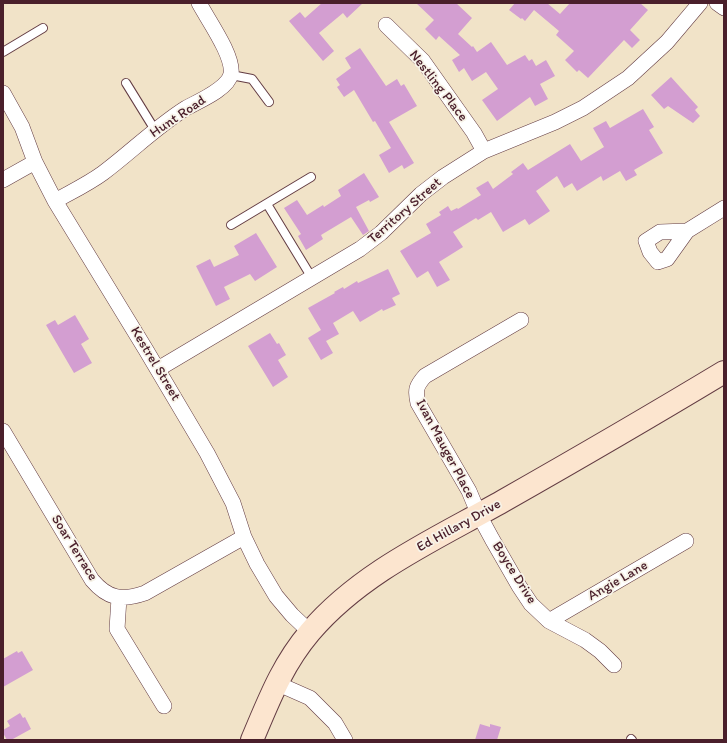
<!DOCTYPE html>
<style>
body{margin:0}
#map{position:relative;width:727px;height:743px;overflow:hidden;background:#f1e3c8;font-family:Itim,sans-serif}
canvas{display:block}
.frame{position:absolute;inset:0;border:4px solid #4a1f2b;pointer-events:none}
</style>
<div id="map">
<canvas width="727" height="743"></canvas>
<div class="frame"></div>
</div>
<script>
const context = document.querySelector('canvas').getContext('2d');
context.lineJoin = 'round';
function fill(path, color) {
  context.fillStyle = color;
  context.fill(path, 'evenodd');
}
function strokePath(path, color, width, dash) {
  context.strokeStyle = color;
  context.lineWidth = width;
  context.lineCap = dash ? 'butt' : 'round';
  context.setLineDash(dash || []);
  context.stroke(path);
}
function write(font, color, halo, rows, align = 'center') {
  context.font = font + ' Itim,sans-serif';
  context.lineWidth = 3.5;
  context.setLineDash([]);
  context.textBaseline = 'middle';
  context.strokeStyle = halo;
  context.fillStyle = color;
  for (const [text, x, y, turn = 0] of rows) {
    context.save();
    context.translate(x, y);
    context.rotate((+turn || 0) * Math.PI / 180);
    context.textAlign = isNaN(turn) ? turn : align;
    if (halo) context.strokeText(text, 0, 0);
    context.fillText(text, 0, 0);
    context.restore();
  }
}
fill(new Path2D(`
 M322,3H363L347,18L343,13L319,33L334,51L323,61L289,21L300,12L305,18Z
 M416,3H456L472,18L458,34L472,47L473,46L477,52L491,42L507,65L525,55L529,61L532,59L536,66L546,60L555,76L540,84L548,99L535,106L530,97L497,121L482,100L498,89L486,72L472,81L464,68L459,72L452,60L460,55L439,36L436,40L425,29L434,20Z
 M515,3H547L560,14L570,3H640L648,10L630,30L640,40L632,48L624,40L588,78L579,70L577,72L565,60L574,51L556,35L559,31L534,10L525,21L522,18L521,19L509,10Z
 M360,48L386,86L397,79L401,86L404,84L417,106L389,122L414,163L404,169L402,165L389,173L379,155L391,148L375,121L373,122L354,90L344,97L337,87L340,85L336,79L351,68L345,58Z
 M671,77L698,107L695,110L700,116L693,123L668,106L664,109L651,95Z
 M643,109L654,127L649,130L663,153L634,170L637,175L626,181L620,171L603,181L601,176L577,191L572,183L564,188L557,176L536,191L550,211L529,225L525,219L503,232L491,212L478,220L476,218L453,232L463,247L439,262L450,280L437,287L428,271L417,278L400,251L431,233L426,224L441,215L439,212L448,206L451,211L457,208L458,209L481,195L476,188L488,181L493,189L513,174L511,172L523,163L528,170L570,144L581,161L604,147L593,128L606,121L610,128Z
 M364,173L379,197L370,202L369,200L356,207L369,231L363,235L351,217L321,235L323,239L306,250L298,236L301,234L284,208L297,200L307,215L323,205L324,207L341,196L338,190Z
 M256,233L277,267L255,281L250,274L224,287L230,299L216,306L196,266L210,259L214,267L239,255L234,246Z
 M388,269L400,294L392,298L396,305L383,311L382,309L360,322L353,311L333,323L339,334L326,341L333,353L321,360L308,338L321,330L308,308L335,293L334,292L343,287L344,289L357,281L358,283Z
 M75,315L89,339L81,344L92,363L74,373L46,325L55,320L58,325Z
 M270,333L277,344L279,343L286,355L278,360L288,377L273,387L248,346Z
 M17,651L18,653L22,651L33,670L3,687V659Z
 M20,713L23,718L25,717L31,729L11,740H7L3,733V730L10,726L7,721Z
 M480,724L490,727V724L501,727L497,740H475Z`), '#d39ed1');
const lane = new Path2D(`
 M3,52L43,28
 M231,75L252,79L269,102
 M126,83L155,130
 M267,204L312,278
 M231,225L311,177
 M631,739L632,740`);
const street = new Path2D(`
 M717,3L724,8
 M386,25L423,61L474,133L484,151
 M3,93L22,127L35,162L55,201L146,350L207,453L233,503L244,537L257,564L276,596L292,615L310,632
 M3,180L35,162
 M55,201C71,192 88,184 103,173C131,152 156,127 186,108C199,101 228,89 231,74C234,56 208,20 199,3
 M687,231L660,232L646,241L650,252L658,262L667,259L687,231L724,208
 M521,320L425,376C416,386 415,390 418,403L469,491L479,515L492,539L519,586L531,604L549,621L585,640L600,651L614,665
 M158,369L360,249L381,233L421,194L443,177L484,151L555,122L583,108L628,78L667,42L700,3
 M3,431L92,580C108,599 122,601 145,593L244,537
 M119,598L117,629L164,706
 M549,621L686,541
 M276,683L310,698L335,723L345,740`);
const secondary = new Path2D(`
 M252,740C269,700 282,665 310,632C361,572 436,539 503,501C577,459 651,416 724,372`);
strokePath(lane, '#633c43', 10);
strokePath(street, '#633c43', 16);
strokePath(secondary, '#633c43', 24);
strokePath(lane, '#fff', 8);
strokePath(street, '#fff', 15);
strokePath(secondary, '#fce5cf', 22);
write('14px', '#4a1f2b', '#f7f3e8', [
 ["Nestling Place",438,86,52],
 ["Hunt Road",178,117,-34],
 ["Territory Street",405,211,-41],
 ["Kestrel Street",155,364,59],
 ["Ivan Mauger Place",445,449,62],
 ["Ed Hillary Drive",459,526,-29],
 ["Soar Terrace",74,548,58],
 ["Boyce Drive",514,573,58],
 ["Angie Lane",618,581,-30]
]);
</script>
